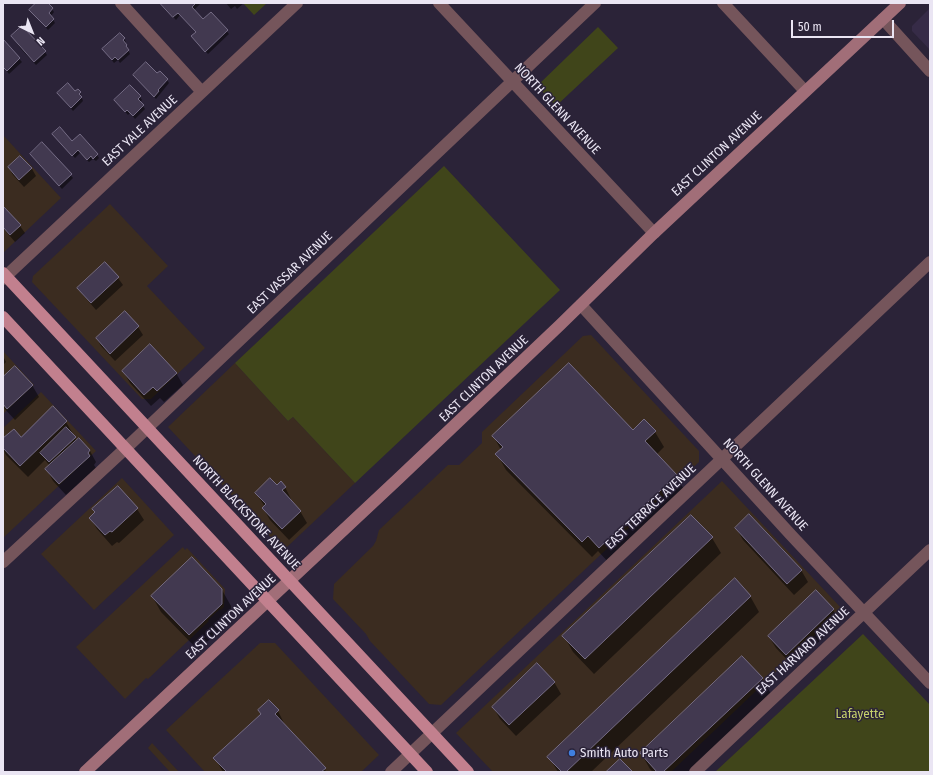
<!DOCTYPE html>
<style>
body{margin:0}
#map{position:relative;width:933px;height:775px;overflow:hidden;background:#2b2338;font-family:"Fira Sans Condensed",sans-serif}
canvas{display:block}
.frame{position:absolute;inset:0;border:4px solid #eae5f3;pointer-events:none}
.north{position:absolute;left:12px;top:12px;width:40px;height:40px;-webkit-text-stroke:3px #2b2338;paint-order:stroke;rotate:137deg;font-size:11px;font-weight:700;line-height:16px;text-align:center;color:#eae5f3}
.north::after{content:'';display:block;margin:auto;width:14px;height:18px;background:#eae5f3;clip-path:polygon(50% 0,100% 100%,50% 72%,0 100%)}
.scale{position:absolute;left:791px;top:20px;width:103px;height:18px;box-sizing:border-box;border:2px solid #eae5f3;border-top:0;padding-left:5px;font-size:12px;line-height:14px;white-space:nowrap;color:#eae5f3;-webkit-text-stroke:3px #2b2338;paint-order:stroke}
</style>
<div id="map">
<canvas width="933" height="775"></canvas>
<div class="frame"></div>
<div class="north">N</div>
<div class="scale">50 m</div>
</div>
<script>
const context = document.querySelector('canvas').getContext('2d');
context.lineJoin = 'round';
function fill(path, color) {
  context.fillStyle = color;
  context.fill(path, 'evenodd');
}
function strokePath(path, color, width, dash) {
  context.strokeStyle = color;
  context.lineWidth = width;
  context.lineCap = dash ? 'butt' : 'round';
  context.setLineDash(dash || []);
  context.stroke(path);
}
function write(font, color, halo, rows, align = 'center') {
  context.font = font + ' "Fira Sans Condensed",sans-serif';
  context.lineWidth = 3;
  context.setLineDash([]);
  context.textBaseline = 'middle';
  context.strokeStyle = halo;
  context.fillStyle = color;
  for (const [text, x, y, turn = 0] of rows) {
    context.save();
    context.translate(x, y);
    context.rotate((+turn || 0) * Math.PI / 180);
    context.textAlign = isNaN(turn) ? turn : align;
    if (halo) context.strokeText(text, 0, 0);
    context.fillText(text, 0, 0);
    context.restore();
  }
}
fill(new Path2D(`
 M3,135L61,198L4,252L3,250Z
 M110,204L168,266L147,286L205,348L151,399H142L32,282L33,276Z
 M591,335L699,451V462L441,705L429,704L370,641L366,634L333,599L334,584L373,546L376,541L379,530L448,465H459L482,443V432L583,336Z
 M3,351L34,385L3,414Z
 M235,363L288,421L293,417L355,483L287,547H284L278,545L168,427Z
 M41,392L96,451L3,538V428Z
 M122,478L174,535L94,610L41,554Z
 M722,481L842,609L671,772H493L456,733Z
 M183,547L185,550L187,548L225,589L224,607L221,610L220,609L208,620L209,621L148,679L146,678L125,699L76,647Z
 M260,643H275L379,755L361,772H205L166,730Z
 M152,743L179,772H170L148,748Z`), '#3b2c20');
fill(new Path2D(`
 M930,8V50L912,31V26Z`), '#362b47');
fill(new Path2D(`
 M243,3H267L254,15Z
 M598,27L618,48L556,106L537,86Z
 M444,166L560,290L355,483L293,417L288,421L235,363Z
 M863,634L930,705V772H715Z`), '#40451a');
fill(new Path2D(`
 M38,3H47L54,12L51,16L55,23L48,30L33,13Z
 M161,3H201L194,10L203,20L211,13L229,34L208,54L192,36L196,32L180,15L176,20Z
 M226,3H244L237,9L235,6L231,9Z
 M12,36L45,52L47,55L36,65L21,49Z
 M124,39L126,42L125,44L130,54L120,63L118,60L114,63L103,49Z
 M3,41L22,62L9,74L3,67Z
 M157,75L167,80L169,83L156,99L136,78Z
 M80,93L83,101L73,111L60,96Z
 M140,97L142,100L140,102L145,109L135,119L130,113L128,115L117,103Z
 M80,136L97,155L99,158L96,161L93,159L89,162L80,153L75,158L56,138L72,142Z
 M42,144L73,178L62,189L31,155Z
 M20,157L32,169L36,176L24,187L13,175L9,168Z
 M3,208L20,226L25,233L15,242L3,228Z
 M105,263L118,278L123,285L96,310L83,295L79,288Z
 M125,313L138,327L143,335L115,361L101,346L97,339Z
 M3,356L6,362L3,365Z
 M123,371L176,373L183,385L164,402L160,398L151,406L130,383Z
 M3,379L32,385L39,397L15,420L3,407Z
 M53,408L66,422L73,434H72L77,441L79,440L90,451L96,462L94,465L96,468L66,495L53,481L47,470L50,466L45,460L28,477L6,455L3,449V440L21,438Z
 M633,431L655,432L664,447L656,455L676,476L685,491L609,563L598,551L592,557L506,470L497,454L501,450L494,437Z
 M277,487H285L291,499L290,500L300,511L307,523L289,540L270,520L263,508L265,507L256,493Z
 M118,488L137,509L144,520L119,543L117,542L112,546L97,529L90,518L96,513L94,510Z
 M736,528L801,570L808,582L794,595L743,540Z
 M712,538L721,553L594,674L573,652L564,636Z
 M222,590L231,606V620L198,650L161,612L152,596Z
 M750,596L759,612L591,772H558L549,757Z
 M833,610L840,622L793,666L776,648L769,637Z
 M762,678L771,694L688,772H653L650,769L641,753Z
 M554,682L561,694L516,736L500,719L493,707Z
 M259,710L278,711L286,727L327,772H223L215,758L261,714Z`), '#0007');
const building = new Path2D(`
 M36,3H48L53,8L49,13L54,19L46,27L29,10Z
 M160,3H196L192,7L203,19L211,12L228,30L205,52L191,36L196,32L178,13L173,17Z
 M22,26L46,51L34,62L11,36Z
 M120,33L125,38L123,40L127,45L126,46L129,50L118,60L115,57L112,60L102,49Z
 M3,39L20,58L7,71L3,67Z
 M146,62L157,73L160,71L168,79L158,90L159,91L154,97L133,75Z
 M68,83L75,91L78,89L81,92L79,94L82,97L71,108L57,93Z
 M130,85L141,96L138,99L144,105L133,116L127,110L125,112L114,100Z
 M60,127L72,141L80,134L98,154L93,159L91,156L87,160L78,150L72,156L52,134Z
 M42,142L72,174L59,186L30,154Z
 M20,156L32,168L19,180L8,167Z
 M3,206L21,225L10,235L3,227Z
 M105,262L119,277L91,303L77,288Z
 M125,311L139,326L110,354L96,338Z
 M150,344L177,373L157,391L153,387L144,395L122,371Z
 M569,363L633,430L644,419L656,431L645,441L677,475L599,548L588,536L582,542L495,454L503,447L492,436Z
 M15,366L33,385L7,409L3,404V377Z
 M53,406L67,421L20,466L3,448V438L14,429L21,437Z
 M66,427L76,437L49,462L40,453Z
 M79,438L90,450L88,453L90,456L59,484L45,469Z
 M270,478L277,485L281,481L286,487L282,490L301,511L282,529L262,508L266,504L255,493Z
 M118,486L138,508L112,532L110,531L105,535L89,518L95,512L92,509Z
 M749,514L802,570L787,584L735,528Z
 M691,515L713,537L585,659L562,636Z
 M192,557L222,589V604L189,635L151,596Z
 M735,578L751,596L566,772H562L547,757Z
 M816,590L834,609L786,655L768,636Z
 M742,656L763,678L663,772H657L640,753Z
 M537,663L555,682L509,725L492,707Z
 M269,700L279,710L275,714L326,768L321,772H227L213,758L261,714L258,710Z
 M620,759L633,772H606Z`);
fill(building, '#423950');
strokePath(building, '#756c85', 1);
strokePath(new Path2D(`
 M121,3L202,92
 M439,3L654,233
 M723,3L805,91
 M883,19L930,71
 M3,279L297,3
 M581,305L791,535L930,683
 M3,562L126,448L595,3
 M391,772L930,262
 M695,772L930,550`), '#75555b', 12);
strokePath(new Path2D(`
 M85,772L399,478L560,325L654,233L900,3`), '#a16e78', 12);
strokePath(new Path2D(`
 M3,273L468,772
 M3,317L427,772`), '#c2808e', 12);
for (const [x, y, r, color] of [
 [572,753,4,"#3f7fe0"]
]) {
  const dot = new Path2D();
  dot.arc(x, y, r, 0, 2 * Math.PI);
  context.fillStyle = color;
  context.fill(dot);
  strokePath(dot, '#2b2338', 1.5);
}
write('13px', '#eae5f3', '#2b2338', [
 ["NORTH GLENN AVENUE",557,109,47],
 ["EAST YALE AVENUE",140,131,-43],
 ["EAST CLINTON AVENUE",717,154,-43],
 ["EAST VASSAR AVENUE",290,273,-44],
 ["EAST CLINTON AVENUE",484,379,-44],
 ["NORTH GLENN AVENUE",765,485,48],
 ["EAST TERRACE AVENUE",651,507,-43],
 ["NORTH BLACKSTONE AVENUE",246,513,47],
 ["EAST CLINTON AVENUE",231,617,-43],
 ["EAST HARVARD AVENUE",803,651,-43]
]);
write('13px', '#c5d06b', '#2b2338', [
 ["Lafayette",860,714]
]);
write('13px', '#eae5f3', '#2b2338', [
 ["Smith Auto Parts",580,753]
], 'left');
</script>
